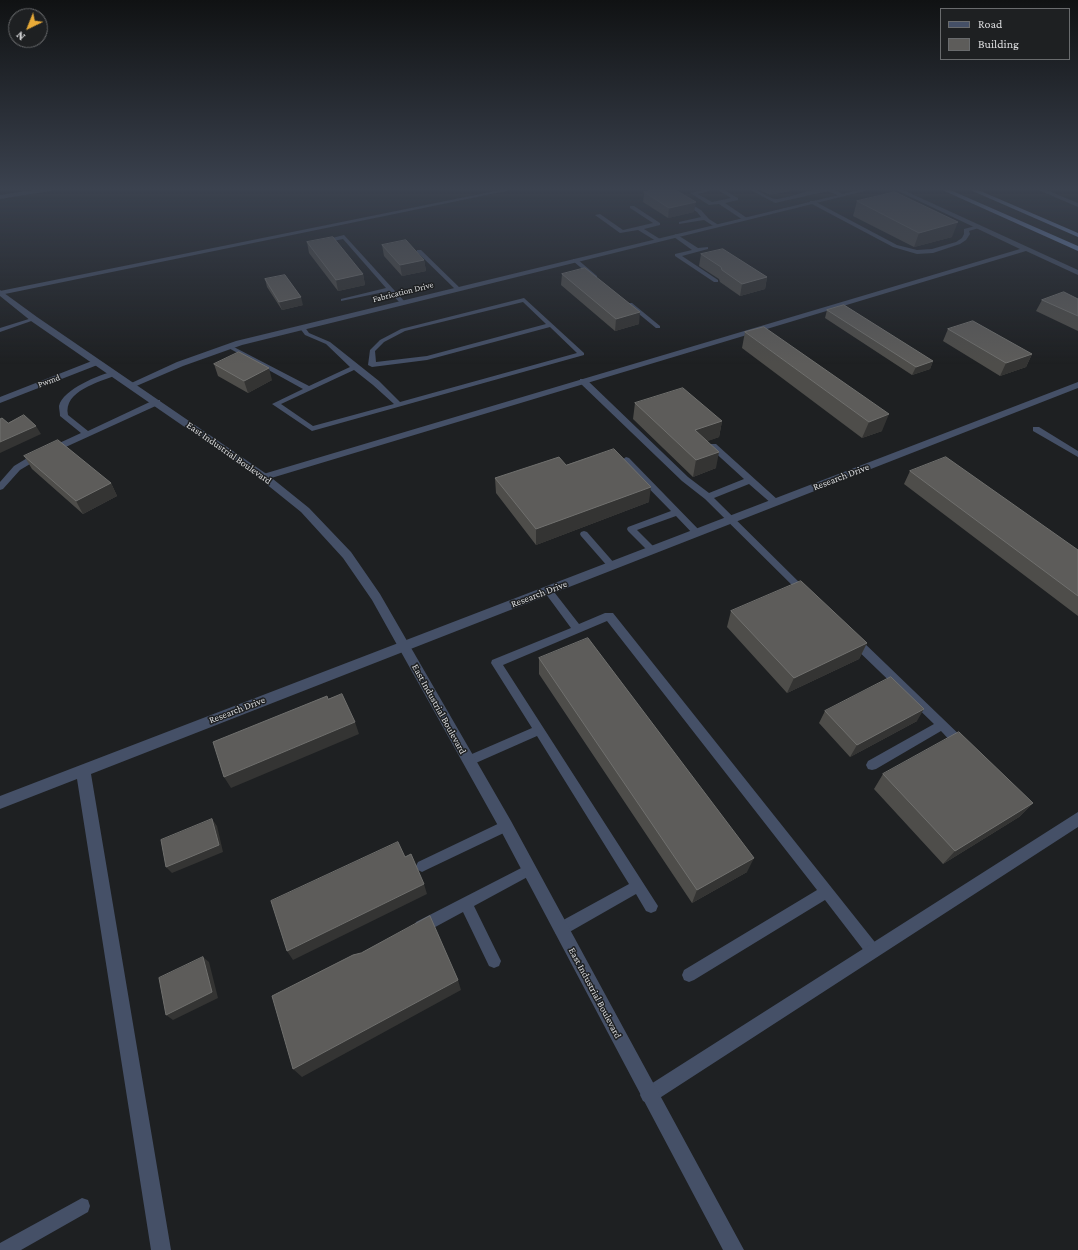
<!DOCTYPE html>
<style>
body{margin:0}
#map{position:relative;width:1078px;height:1250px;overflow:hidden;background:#1e2022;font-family:"Crimson Pro",serif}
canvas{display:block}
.legend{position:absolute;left:940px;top:8px;width:130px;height:52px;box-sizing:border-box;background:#1e2022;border:1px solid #696b6d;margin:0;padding:5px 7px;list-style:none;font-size:12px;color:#dadbdd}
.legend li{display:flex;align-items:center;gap:8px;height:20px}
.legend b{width:20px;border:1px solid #696b6d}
.north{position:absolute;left:8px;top:8px;width:40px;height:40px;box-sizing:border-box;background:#1e2022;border:1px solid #696b6d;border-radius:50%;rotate:223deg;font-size:11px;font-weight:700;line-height:16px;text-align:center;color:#dadbdd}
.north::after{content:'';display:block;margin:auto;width:14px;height:18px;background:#e9ab38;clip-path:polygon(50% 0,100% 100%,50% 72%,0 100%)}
</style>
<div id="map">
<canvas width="1078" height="1250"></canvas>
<ul class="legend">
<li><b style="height:5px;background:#455067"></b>Road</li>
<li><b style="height:11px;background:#5d5c5a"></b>Building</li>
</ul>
<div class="north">N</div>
</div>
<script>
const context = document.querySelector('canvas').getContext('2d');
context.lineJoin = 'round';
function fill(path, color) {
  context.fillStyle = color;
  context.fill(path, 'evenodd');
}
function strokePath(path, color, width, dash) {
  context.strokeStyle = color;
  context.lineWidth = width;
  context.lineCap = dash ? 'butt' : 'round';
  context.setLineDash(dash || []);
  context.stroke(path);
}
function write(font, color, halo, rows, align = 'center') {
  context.font = font + ' "Crimson Pro",serif';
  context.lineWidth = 3;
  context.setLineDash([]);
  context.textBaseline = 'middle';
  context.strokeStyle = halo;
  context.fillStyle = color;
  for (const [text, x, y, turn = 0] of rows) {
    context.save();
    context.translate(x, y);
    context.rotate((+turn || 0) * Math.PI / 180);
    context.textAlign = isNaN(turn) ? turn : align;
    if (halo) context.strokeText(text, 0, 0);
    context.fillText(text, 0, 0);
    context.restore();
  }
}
fill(new Path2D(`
 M660,189H666L701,210L709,219L720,226L715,227L704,220L679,224V222L701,217L697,212Z
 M707,189H722L738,198V200L725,203L747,218V220H743L719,204L709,205L690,193ZM716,189L731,198L712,202L698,194Z
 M749,189C760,188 768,200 778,199C799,196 825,181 844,195L839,196L828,191L775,203Z
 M810,201H814L897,245L917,250L932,249L956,242L962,238L964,234V229L979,225L982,227L969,231L970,234L966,240L960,244L933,253L917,254L893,247L810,203Z
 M630,206H634L660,223V225L644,229L660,239V241H656L638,230L620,233L595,215L600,214L623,230L653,223L630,208Z
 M676,234L698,248L708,247V249L682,256L718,280V282H714L675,256V254L692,250L674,237L673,236Z
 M344,235L405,302V304H401L389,291L341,301V299L386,288L343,239L323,243L320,241Z
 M417,250H421L460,288V290H456L417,252Z
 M573,259H577L597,276V278H593L573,261Z
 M524,298L584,353V355L312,431L272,404L303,389L225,346L230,345L309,386L350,367L326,344L305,335L299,327L304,326L309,333L330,342L379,381L400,402L577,353L550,327L427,360L372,367L368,365L370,350L380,340L401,329ZM523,302L546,324L427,356L376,362L375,351L384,342L405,331ZM354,370L373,385L394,404L313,426L281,404Z
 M628,303H632L660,326V328H656L628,305Z
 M32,318L37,319L0,332V328Z
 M114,371L118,373L117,375C99,382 63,391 68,415L88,431L154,400H160V404L35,461L20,470L3,489L0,490V482L14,466L29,457L81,433L60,416C60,413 59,409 59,406C63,389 99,375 114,371Z
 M580,379H586L688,477L709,493L744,479L710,448V444H716L778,500L779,502L778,504H772L749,484L714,498L807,590L809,592L807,594H801L705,499L682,481L580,383Z
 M1033,427H1039L1078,451V457L1033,431Z
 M626,457L629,458L700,531L701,533L700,535H694L676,516L637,530L657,550L652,553L649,552L628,531L627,529L628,527L671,511L623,462L622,460Z
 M584,531L587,532L615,564L617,566L615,568H609L581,536L580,534L581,532Z
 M548,587L551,588L579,624L605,613H613L878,946L880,951L878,956L873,958L868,956L825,900L694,980L689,982L684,980L682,975L684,970L817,890L607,621L503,665L658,906L656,911L651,913L646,911L636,894L566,934L561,936L556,934L554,929L556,924L629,884L537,736L469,766L465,765L463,761L465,757L532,728L491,663L492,660L571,628L543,590Z
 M855,637L859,638L967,742L969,745L967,748C957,752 948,738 941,731L876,769L872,770L868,769L866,765L868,761L934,724L851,644L850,641L851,638Z
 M506,820L510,822L512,826L510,830L426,870L422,872L418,870L416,866L418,862Z
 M529,864L533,866L535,870L533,874L474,906L501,961L499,966L494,968L489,966L463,912L426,932L421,934L416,932L414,927L416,922Z
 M82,1198L88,1200L90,1206L88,1212L21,1250H0V1243Z`), '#455067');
fill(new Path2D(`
 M40,189H53L50,191L0,199V195Z
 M505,189H516L0,295V291Z
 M863,189H873L242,345L183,366L134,387H128L127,385L177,362L236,341Z
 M894,189H901L1078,270V275L1026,251L268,479L264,480L259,477L260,475L1020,249Z
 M97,359L101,362L100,364L0,403V397Z
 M1078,382V388L91,774L171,1250H151L77,779L0,809V796Z
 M1078,812V827L655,1101L649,1104L643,1101L640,1095L643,1089Z`), '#455067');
fill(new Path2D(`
 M1036,189H1044L1078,203V207Z
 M0,290L37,317L268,475L309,508L351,552L380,594L511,821L744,1250H723L501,831L372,600L343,558L301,512L260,479L31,321L0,296Z`), '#455067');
fill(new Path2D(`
 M940,189H948L1078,246V251Z
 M968,189H976L1078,233V237Z`), '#6f8abd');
fill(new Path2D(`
 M758,189H799L770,195Z
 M644,192L694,212L668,218L643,202Z
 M857,201L952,237L914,247L853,216Z
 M307,242L363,274L365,285L338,291L309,253Z
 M382,245L424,260L426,271L402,276L384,256Z
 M701,254L767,277L765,289L740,296L720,282L719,279L699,266Z
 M562,274L639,324L615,331L561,285Z
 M265,279L303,305L282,310L267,287Z
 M1078,299V331L1036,311L1042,300Z
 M827,310L933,361L930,369L912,375L825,318Z
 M948,329L1032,354L1026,367L1000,376L943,341Z
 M745,332L882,431L862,438L742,348Z
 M214,364L272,380L248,393L218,376Z
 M635,403L722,421L719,437L707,441L716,468L693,477L633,419Z
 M24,456L111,483L117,496L83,514L32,469Z
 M566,465L649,502L536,545L496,493L495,478Z
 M910,471L1078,550V616L904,484Z
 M731,611L867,643L859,659L787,693L727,627Z
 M539,658L747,872L692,903L539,674Z
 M825,711L917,721L850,757L819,723Z
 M883,774L1033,803L1019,817L943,864L874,789Z`), '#4e4d4a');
fill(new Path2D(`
 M771,189H799L770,195Z
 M696,202L694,212L668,218L669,208Z
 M958,222L952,237L914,247L919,233Z
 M424,260L426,271L402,276L400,265Z
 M363,274L365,285L338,291L336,280Z
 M767,277L765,289L740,296L742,284Z
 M301,297L303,305L282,310L279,302Z
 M640,312L639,324L615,331L616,319Z
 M1032,354L1026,367L1000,376L1006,363Z
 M933,361L930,369L912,375L916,367Z
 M269,368L272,380L248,393L244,381Z
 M889,414L882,431L862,438L869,422Z
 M722,421L719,437L692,447L695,430Z
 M36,426L41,434L0,453V442Z
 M719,452L716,468L693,477L696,460Z
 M111,483L117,496L83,514L76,501Z
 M651,487L649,502L536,545V529Z
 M867,643L859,659L787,693L794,678Z
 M924,709L917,721L850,757L857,745Z
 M355,722L359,734L231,788L224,777Z
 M1033,803L1019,817L943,864L955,851Z
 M212,819L217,826L223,852L172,873L166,867Z
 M754,858L747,872L692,903L697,890Z
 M424,884L427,894L293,960L287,951Z
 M203,957L209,962L218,998L173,1020L166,1015Z
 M458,980L461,990L302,1077L293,1069Z`), '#343433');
const building = new Path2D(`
 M658,189H674L696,202L669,208L644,192Z
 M895,192L958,222L919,233L857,201Z
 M333,237L363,274L336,280L307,242Z
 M406,240L424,260L400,265L382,245Z
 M723,249L767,277L742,284L722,270L721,267L701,254Z
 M585,268L640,312L616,319L562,274Z
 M285,275L301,297L279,302L265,279Z
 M1064,292L1078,299V316L1042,300Z
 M844,305L933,361L916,367L827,310Z
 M973,321L1032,354L1006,363L948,329Z
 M764,327L889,414L869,422L745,332Z
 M239,352L269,368L244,381L214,364Z
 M683,388L722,421L695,430L719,452L696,460L635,403Z
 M24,415L36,426L0,442V419L2,418L8,423Z
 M58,440L111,483L76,501L24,456Z
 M614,449L651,487L536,529L495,478L559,457L566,465Z
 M946,457L1078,550V596L910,471Z
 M801,581L867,643L794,678L731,611Z
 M588,638L754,858L697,890L539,658Z
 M891,677L924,709L857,745L825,711Z
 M342,694L355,722L224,777L213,742L327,696L328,699Z
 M959,732L1033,803L955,851L883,774Z
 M212,819L219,845L166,867L161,840Z
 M398,842L405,857L411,854L424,884L287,951L271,901Z
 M430,916L458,980L293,1069L272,996L353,955L361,953Z
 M203,957L212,992L166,1015L159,978Z`);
fill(building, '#5d5c5a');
strokePath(building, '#70706e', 1);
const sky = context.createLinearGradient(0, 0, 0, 364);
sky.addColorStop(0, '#101213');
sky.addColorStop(0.52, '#3b424f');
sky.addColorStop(1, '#3b424f00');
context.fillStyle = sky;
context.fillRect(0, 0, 1078, 364);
write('9px', '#dadbdd', '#1e2022', [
 ["Fabrication Drive",403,292,-14],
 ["Pwmd",49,381,-21]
]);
write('10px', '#dadbdd', '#1e2022', [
 ["East Industrial Boulevard",229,453,35],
 ["Research Drive",841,477,-21],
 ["Research Drive",539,594,-21],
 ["East Industrial Boulevard",439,709,61],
 ["Research Drive",237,710,-21],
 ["East Industrial Boulevard",595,993,62]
]);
</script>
